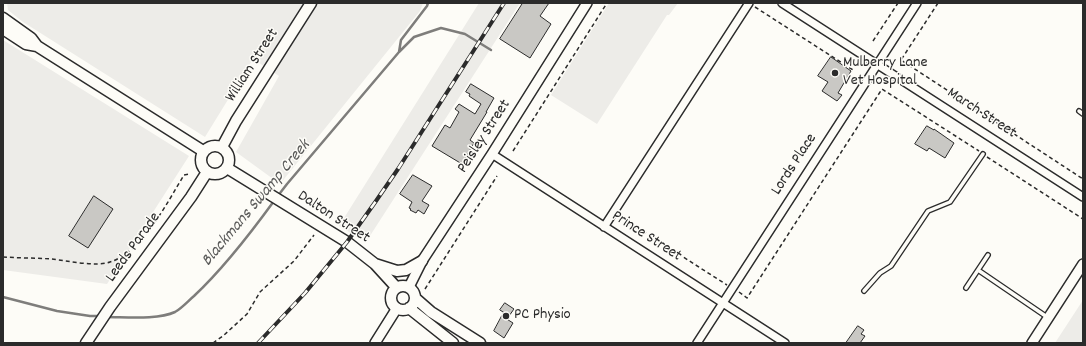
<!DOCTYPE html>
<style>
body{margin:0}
#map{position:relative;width:1086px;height:346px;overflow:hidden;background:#fdfcf7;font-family:Dekko,sans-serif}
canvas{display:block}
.frame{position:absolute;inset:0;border:4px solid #2b2b2b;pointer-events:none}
</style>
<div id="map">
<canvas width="1086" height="346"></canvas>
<div class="frame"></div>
</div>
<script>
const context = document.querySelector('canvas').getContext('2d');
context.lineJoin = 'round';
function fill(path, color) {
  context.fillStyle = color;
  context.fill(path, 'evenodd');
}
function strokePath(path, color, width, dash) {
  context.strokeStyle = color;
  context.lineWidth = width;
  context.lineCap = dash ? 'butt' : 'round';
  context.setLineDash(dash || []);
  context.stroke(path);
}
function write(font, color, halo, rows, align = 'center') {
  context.font = font + ' Dekko,sans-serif';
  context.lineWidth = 3;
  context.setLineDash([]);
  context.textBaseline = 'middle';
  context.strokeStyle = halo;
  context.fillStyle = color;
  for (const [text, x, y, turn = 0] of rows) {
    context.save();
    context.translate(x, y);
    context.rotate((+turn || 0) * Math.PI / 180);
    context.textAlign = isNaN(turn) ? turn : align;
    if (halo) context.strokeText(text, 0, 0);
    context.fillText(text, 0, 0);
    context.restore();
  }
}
fill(new Path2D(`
 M7,3H423L420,11L280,184L236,152L279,76L253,59L205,137L23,22L8,10Z
 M479,3H520L366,242L339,226Z
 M609,3H678L669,15H667L597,124L551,95Z
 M3,40L189,156L107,284L3,270Z
 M1083,300V343H1055Z`), '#edece8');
strokePath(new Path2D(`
 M399,52L401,40L427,6L428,3
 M277,197L287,184L399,52L414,37L441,28L465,34L491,50
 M3,297L57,311L90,316H101
 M106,317C126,317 158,320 175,312C182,308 188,301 194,296C224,268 250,234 274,201`), '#7e7d7b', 2.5);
const building = new Path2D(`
 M523,3H549L540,16L551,24L530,58L500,39Z
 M831,57L851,71L838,93L842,95L837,101L822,91L828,82L818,76Z
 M471,84L494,98L486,112H487L470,140L474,143L462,164L432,146L445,125L450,128L459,112L455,109L459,104L475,114L481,104L469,96L470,94L466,92Z
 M927,126L934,130V129L954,143L945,158L929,148L927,151L915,144Z
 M413,175L432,186L422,201L429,205L424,214L418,210L416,213L410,210L411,209L409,208L412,202L400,194Z
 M94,196L113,209L88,248L69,236Z
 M505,303L514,309L509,316L500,310Z
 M502,316L513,323L504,338L494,331Z
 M858,326L864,330L861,334L865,336L860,343H846Z`);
fill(building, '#c9c8c4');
strokePath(building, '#2b2b2b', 1);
const service = new Path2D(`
 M1079,111L1083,114
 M978,270L1047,317
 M966,288L988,255
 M864,291L880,273L891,266L928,211L950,202L983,154`);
const minor = new Path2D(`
 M782,3L1083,197
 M492,154L785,343
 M604,227L749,3
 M697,343L917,3`);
const tertiary = new Path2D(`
 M409,287L422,261L492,154L587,3
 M375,343L397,308
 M1032,343L1083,264`);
const secondary = new Path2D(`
 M3,18L31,38L37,46L203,151
 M3,29L26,44L37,46
 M201 160a14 14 0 1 1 28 0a14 14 0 1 1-28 0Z
 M222,147L236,121L311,3
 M227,168L347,242L375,264L396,287
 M375,264L397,271L406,270L422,261
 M391 298a12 12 0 1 1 24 0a12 12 0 1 1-24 0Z
 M415,298L431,312L480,343
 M409,308L453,343
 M86,343L110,307L191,197L207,172`);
strokePath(service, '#2b2b2b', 6);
strokePath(minor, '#2b2b2b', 10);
strokePath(tertiary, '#2b2b2b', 12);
strokePath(secondary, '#2b2b2b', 13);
strokePath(new Path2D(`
 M938,3L901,60L1083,179
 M755,7L853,70
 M873,41L898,3
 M513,151L607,3
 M987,157L1083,219
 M619,216L727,285
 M3,257C19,258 36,258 52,259C68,261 96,267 110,262C142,252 167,203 184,175L190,174
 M425,289L497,176
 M739,292L747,298L882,89L979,151
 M213,343L223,336L247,314L260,292L294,261L314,235`), '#2b2b2b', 1.5, [4, 3]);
strokePath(service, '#fdfcf7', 3.5);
strokePath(minor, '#fdfcf7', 7);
strokePath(tertiary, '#fdfcf7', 9);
strokePath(secondary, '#fdfcf7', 10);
const rail = new Path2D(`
 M258,343L305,293L347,242L376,201L398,169L504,3`);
strokePath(rail, '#2b2b2b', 4);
strokePath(rail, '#fdfcf7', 2.5, [8]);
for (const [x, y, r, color] of [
 [835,73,4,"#2b2b2b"],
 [506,316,4,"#2b2b2b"]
]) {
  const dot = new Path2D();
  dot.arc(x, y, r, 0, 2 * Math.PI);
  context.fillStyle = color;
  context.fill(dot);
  strokePath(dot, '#fdfcf7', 1.5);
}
write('16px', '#2b2b2b', '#fdfcf7', [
 ["Mulberry Lane",843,64],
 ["Vet Hospital",843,82],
 ["PC Physio",514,316]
], 'left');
write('16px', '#2b2b2b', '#fdfcf7', [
 ["William Street",253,66,-57],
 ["March Street",981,114,33],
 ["Peisley Street",485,137,-57],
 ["Lords Place",795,165,-57],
 ["Dalton Street",333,218,33],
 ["Prince Street",646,237,33],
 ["Leeds Parade",134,248,-54]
]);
write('italic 17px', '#5b5b5a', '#fdfcf7', [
 ["Blackmans Swamp Creek",257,204,-50]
]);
</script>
